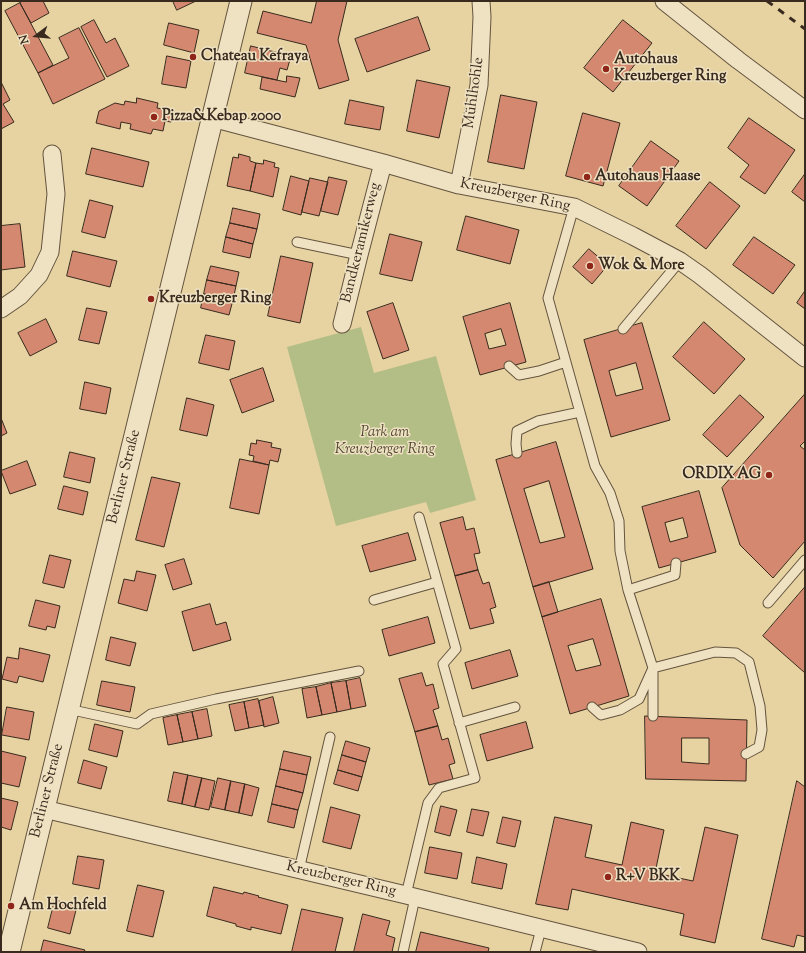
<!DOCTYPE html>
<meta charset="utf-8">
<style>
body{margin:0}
#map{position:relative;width:806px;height:953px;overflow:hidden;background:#e7d3a1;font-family:"Sorts Mill Goudy",serif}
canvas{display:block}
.frame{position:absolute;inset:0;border:2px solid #382a1e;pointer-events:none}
.north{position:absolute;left:16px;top:16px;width:40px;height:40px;-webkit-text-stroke:3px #efe2c2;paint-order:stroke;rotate:254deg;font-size:11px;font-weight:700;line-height:16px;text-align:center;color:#382a1e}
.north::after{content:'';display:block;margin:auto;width:14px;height:18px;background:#382a1e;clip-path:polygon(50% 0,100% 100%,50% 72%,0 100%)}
</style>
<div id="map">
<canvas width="806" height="953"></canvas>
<div class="frame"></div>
<div class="north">N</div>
</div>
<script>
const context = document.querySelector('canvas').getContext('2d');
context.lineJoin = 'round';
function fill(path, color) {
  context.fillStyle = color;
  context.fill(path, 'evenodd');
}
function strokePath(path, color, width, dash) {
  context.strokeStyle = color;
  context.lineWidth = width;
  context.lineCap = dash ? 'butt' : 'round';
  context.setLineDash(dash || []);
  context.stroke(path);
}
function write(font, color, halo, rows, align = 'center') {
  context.font = font + ' "Sorts Mill Goudy",serif';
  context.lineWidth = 3;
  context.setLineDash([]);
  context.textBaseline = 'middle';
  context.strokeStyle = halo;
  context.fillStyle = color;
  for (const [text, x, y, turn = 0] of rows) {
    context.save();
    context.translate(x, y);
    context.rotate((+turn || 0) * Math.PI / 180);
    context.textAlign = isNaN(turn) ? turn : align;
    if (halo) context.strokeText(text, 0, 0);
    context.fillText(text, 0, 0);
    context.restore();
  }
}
fill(new Path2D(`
 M361,327L374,373L436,356L476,500L430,513L426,502L336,526L287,347Z`), '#b3bd86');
const building = new Path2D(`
 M23,1H43L49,13L31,23L20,3Z
 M173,1H196L177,10Z
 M317,1H347L338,40L349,80L319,89L306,45L257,33L263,11L311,23Z
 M20,3L53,65L38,73L5,11Z
 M418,17L430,50L367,72L355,39Z
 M94,20L106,43L115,38L129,66L107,77L81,27Z
 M623,20L652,43L613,92L584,68Z
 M169,23L199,30L194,53L164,45Z
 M79,28L105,79L53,104L38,73L69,58L59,38Z
 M251,46L291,56L287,70L280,68L277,80L245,73Z
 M167,56L191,61L186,88L162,84Z
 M287,76L300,78L295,97L260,89L262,77L286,82Z
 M417,80L450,87L439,138L407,131Z
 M1,82L10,100L3,104L14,122L1,129Z
 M501,95L537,102L524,169L488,162Z
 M137,98L158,103L157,108L174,111L171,122L165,121L163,131L153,129L151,134L130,129L131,124L121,122L120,129L96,123L99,111L115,103L124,105L125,101L136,103Z
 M350,100L384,107L380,130L345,124Z
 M583,113L620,123L603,186L566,176Z
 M749,118L795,150L765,194L740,177L749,165L728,148Z
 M651,141L679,161L647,206L619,186Z
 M92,148L149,162L143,187L86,174Z
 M239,154L250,157V161L256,163L250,191L227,186L233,157L238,158Z
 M264,160L275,163L274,167L279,168L273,197L250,191L256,163L263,164Z
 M805,174V202L792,192Z
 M291,176L309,181L301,215L283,210Z
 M329,177L347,181L338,215L321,211Z
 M310,178L328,182L319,216L302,212Z
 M710,182L740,206L706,249L676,226Z
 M90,200L113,206L105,238L82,232Z
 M233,208L260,214L257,229L230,223Z
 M466,216L519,230L510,264L457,250Z
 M230,223L257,229L253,244L226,237Z
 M20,224L25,267L1,270V226Z
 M390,234L422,242L412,281L380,274Z
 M226,237L253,244L250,258L223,252Z
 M754,237L795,265L773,294L733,265Z
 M589,249L608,265L592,284L573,267Z
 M73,251L117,261L110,287L67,276Z
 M281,256L313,263L300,323L268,316Z
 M211,266L239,272L236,286L207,280Z
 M207,280L236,286L233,300L204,294Z
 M805,291V309L797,303Z
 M204,294L233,300L229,315L201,308Z
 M393,303L409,350L383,359L367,312Z
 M510,303L526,362L480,375L463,317ZM501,329L506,345L489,349L485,334Z
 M87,308L107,312L99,344L79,340Z
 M46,319L57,342L30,356L18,333Z
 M704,322L745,359L714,394L673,357Z
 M642,323L670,420L611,437L584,340ZM636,363L643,389L616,396L609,371Z
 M206,335L235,341L229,370L199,363Z
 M263,368L274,401L242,413L230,380Z
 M85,382L111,388L106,414L80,409Z
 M805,394V441L800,446L805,450V541L773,578L740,545L722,488Z
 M740,395L764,417L727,457L703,435Z
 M187,398L214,405L207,436L180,430Z
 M1,418L7,433L1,436Z
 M257,440L272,443L271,447L281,449L278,462L270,460L269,465L253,461L254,456L249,455L251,443L256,444Z
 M556,442L593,569L533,587L496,460ZM549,481L565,537L540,543L524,489Z
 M70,452L95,458L90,483L64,477Z
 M240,459L269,465L259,514L230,508Z
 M27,461L36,485L10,494L1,471Z
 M152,477L180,483L164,547L136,540Z
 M64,486L88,492L83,515L58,509Z
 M699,491L716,552L659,568L642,507ZM683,518L688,537L670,542L665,523Z
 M463,517L466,530L474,528L480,553L474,554L478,570L455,576L440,523Z
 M408,533L416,560L370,572L362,546Z
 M50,555L71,560L64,588L43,583Z
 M184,559L192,584L173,590L165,565Z
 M478,570L483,584L489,582L496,607L490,609L494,623L470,629L455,576Z
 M137,571L156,575L147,611L118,603L124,579L134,581Z
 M549,582L558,612L542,617L533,587Z
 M805,587V673L763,636Z
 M601,599L629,696L570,714L542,617ZM593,639L601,665L576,671L568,646Z
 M36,600L60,606L55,628L47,626L46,630L29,626Z
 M210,604L216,625L226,622L231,640L193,651L182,612Z
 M428,617L435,643L389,656L382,630Z
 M111,637L136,643L130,666L106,660Z
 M20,648L50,655L43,682L19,676L17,683L2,679L7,657L18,659Z
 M510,650L518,676L472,689L465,663Z
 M422,673L426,686L433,684L439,708L433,710L438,726L415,732L399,679Z
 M360,678L366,706L351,709L346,681Z
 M102,681L135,687L130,712L97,705Z
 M346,681L351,709L337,712L331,683Z
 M331,683L337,712L322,715L316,687Z
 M316,687L322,715L307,718L302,689Z
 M273,697L279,723L264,727L259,701Z
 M258,699L264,725L249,728L244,702Z
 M244,702L249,728L235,731L229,705Z
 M7,707L34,712L29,740L2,735Z
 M207,709L212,736L198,739L192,712Z
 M192,712L198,739L183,742L177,715Z
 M177,715L183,742L168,745L163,718Z
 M645,716L747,720L746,781L646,779ZM682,738H709V764L682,762Z
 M526,722L533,748L487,761L480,735Z
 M95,724L123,731L117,757L89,750Z
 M438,726L442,740L448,738L455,763L449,765L453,779L429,785L415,732Z
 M346,741L370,748L366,762L342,755Z
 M1,751L26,757L19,787L1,783Z
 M284,751L311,757L307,775L280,769Z
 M342,755L366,762L362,777L338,770Z
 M84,760L107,767L101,789L78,783Z
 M280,769L307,775L303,793L276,786Z
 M338,770L362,777L358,791L334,784Z
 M174,772L188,775L182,804L168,801Z
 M188,775L202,778L195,807L182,804Z
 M202,778L215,781L209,810L195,807Z
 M218,778L231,781L225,810L211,807Z
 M231,781L245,784L239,813L225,810Z
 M797,781L805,787V937L797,935L794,947L762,939Z
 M245,784L259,788L252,816L239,813Z
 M276,786L303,793L298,810L272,804Z
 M1,798L18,802L11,830L1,827Z
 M272,804L298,810L294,828L268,822Z
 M441,806L457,810L450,836L435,832Z
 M331,807L360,815L351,849L323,842Z
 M472,809L489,812L483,836L467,832Z
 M503,817L521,821L515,847L497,843Z
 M555,817L592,825L585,857L622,865L631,822L664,830L655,873L693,881L705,827L738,835L715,943L680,935L684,914L572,889L568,910L536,904Z
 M430,847L462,853L457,879L425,873Z
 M78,856L104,860L99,889L73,884Z
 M477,857L507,864L502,889L472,883Z
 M138,885L164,891L153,937L127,931Z
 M214,887L243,894L244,892L259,896L258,897L288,905L281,934L251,927V930L236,926V924L207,916Z
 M55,900L77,906L70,934L48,928Z
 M302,909L343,918L335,952H292Z
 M363,914L390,921L386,935L395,938L392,952H354Z
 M421,932L489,948L488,952H416Z
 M44,940L85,950L84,952H41Z`);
fill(building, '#d3886f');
strokePath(building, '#382a1e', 1);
const service = new Path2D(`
 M574,207L548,298L595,466L610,493L619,521L620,551L628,590L653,668L715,652L736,653L749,662L760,706L762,730L759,747L746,754
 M297,242L359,255
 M623,329L680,261
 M509,366L519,375L539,371L566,362
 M517,453L516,444L517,431L538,421L580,412
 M628,590L675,575L676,563
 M374,600L437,582
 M768,603L805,560
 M653,671V716
 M592,707L601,715L620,710L639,699L653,668
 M68,709L137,724L151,714L216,699L359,671
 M459,723L515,707
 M299,870L330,737
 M406,895L428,803L439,788L475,778L443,664L456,649L419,517
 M403,952L415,898
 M535,952L541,929`);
const minor = new Path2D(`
 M664,1L738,60L805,110
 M212,118L383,163L459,185L574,207L633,236L680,261L700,275L805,358
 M459,185L479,85L482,17L481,1
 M1,309L20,296L39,275L50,252L56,194L52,154
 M342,324L359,255L383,163
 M44,809L406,895L638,952`);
const tertiary = new Path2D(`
 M9,952L241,1`);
strokePath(service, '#64543f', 11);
strokePath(minor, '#64543f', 19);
strokePath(tertiary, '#64543f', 23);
strokePath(service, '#efe2c2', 9);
strokePath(minor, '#efe2c2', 17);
strokePath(tertiary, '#efe2c2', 21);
strokePath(new Path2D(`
 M767,1L805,29`), '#382a1e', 3, [7, 7]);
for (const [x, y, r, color] of [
 [193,57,4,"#8f2418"],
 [606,69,4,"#8f2418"],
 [154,117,4,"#8f2418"],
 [587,177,4,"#8f2418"],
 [590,266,4,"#8f2418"],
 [151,299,4,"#8f2418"],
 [769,475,4,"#8f2418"],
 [608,877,4,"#8f2418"],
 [11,906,4,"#8f2418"]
]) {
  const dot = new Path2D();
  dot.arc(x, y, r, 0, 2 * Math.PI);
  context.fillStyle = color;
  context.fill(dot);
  strokePath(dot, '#efe2c2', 1.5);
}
write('bold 15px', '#382a1e', '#efe2c2', [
 ["Chateau Kefraya",201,57],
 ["Autohaus",614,60],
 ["Kreuzberger Ring",614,77],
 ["Pizza&Kebap 2000",162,117],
 ["Autohaus Haase",595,177],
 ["Wok & More",598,266],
 ["Kreuzberger Ring",159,299],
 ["ORDIX AG",761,475,"right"],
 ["R+V BKK",616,877],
 ["Am Hochfeld",19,906]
], 'left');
write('15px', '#382a1e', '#efe2c2', [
 ["Mühlhohle",475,93,-82],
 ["Kreuzberger Ring",515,196,12],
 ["Bandkeramikerweg",362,243,-76],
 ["Berliner Straße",125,477,-76],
 ["Berliner Straße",48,791,-76],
 ["Kreuzberger Ring",341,880,13]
]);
write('italic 15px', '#514733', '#efe2c2', [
 ["Park am",385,433],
 ["Kreuzberger Ring",385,450]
]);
</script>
